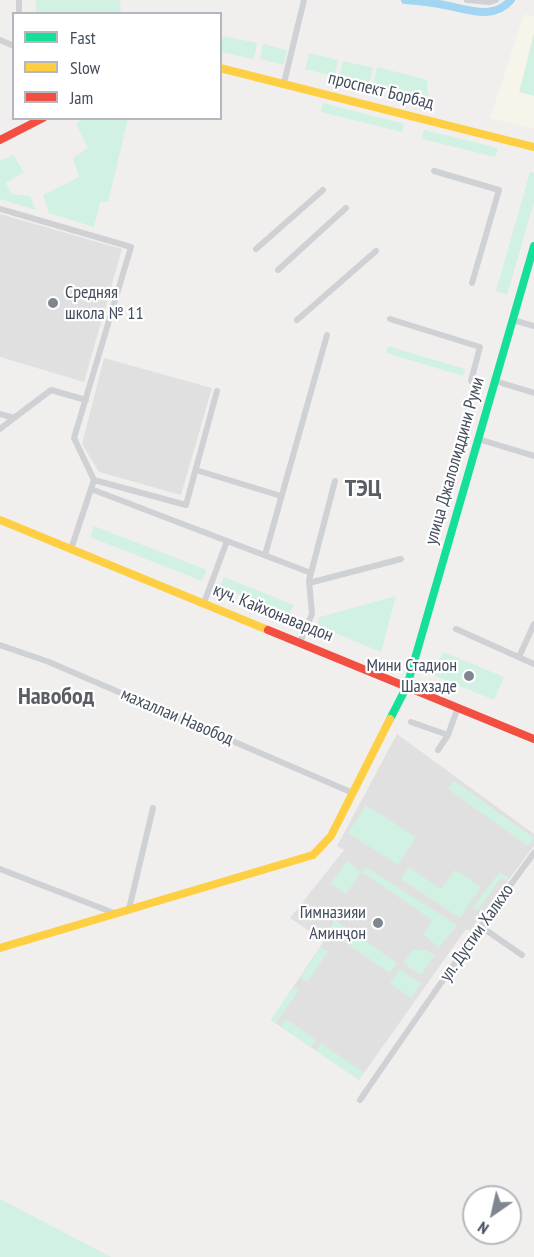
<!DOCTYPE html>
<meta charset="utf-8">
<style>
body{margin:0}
#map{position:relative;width:534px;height:1257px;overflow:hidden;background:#f0efee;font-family:"PT Sans Narrow",sans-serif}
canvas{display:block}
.legend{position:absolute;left:12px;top:12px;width:210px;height:108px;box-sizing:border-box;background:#fff;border:2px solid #b4b8be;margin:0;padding:8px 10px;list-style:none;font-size:18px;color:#444d5d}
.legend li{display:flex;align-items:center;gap:12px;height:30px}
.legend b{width:30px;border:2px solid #b4b8be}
.north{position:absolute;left:462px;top:1185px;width:60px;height:60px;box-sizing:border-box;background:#fff;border:2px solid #b4b8be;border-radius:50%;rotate:214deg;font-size:16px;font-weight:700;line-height:24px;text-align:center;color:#444d5d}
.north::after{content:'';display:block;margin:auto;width:21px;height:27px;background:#808690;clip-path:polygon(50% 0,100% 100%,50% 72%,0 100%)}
</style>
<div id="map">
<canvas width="534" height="1257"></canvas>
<ul class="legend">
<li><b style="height:8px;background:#16e098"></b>Fast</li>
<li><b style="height:8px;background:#ffcf43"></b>Slow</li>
<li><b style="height:8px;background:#f24e42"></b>Jam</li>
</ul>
<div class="north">N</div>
</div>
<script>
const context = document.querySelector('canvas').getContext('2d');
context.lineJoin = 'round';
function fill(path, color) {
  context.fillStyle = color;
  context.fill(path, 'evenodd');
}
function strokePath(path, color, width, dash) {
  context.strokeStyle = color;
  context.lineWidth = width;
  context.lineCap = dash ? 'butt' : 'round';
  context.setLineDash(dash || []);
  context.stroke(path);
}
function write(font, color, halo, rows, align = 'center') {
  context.font = font + ' "PT Sans Narrow",sans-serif';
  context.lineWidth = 4.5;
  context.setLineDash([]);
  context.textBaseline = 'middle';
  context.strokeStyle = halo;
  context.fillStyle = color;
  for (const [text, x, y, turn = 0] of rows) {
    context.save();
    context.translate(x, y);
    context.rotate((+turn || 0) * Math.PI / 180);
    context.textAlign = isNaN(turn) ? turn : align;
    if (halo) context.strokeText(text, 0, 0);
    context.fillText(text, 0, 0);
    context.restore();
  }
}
fill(new Path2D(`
 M524,14L534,17V129L490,118Z`), '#f7f5e9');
fill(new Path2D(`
 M0,214L122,249L84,382L0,357Z
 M104,358L212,388L181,495L99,472L82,444Z
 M397,734L534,834V846L470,931L466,929L359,1080L271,1020L324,941L290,918L344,850L337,846Z`), '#e1e0e1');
fill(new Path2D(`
 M36,0H120L121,13H36Z
 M534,33V96L519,92Z
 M223,36L257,43L254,59L221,52Z
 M263,44L287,50L284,65L260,59Z
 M309,53L338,60L334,76L305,69Z
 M343,61L373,68L369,85L339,78Z
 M377,67L427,80L428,101L373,86Z
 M323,103L404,124L402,132L321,112Z
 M84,119H128L108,202H100L94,227L49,213L43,195L79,177L73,158L88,148L76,123Z
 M424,130L498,148L495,157L422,139Z
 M13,155L24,172L6,183L11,194L30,196L36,210L0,199V161Z
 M530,172L534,173V202L507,295L496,291Z
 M388,346L465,369L463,376L386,353Z
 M94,526L207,570L202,581L90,537Z
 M224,577L294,605L289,615L220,587Z
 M396,596L381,652L316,625L320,617Z
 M443,652L504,677L494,700L433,675Z
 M454,781L534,838L528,846L448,789Z
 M366,805L416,837L398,865L348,833Z
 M347,861L361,872L346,894L330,883Z
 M366,867L457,925L439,948L423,934L432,920L362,872Z
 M409,867L441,889L455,870L481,887L460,918L401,879Z
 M499,873L509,878L506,881L501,878L478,910L473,907Z
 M335,920L397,963L390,973L328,931Z
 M321,947L328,952L307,982L300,977Z
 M413,950H425L435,955L421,975L403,963Z
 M400,969L421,984L411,998L390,983Z
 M293,987L299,990L276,1023L271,1020Z
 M286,1019L316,1040L311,1048L281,1026Z
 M321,1043L364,1073L359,1080L316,1051Z
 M0,1199L111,1257H0Z`), '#d1f1e2');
strokePath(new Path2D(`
 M405,0C418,1 431,2 444,5C467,9 493,21 511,0`), '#a2d5f2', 8);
strokePath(new Path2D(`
 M467,0L490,2L496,0
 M19,14V0
 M0,40L14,46
 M284,83L304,0
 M434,171L499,190L472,283
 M0,209L131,247L74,438L94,480L71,549
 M256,249L323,190
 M278,270L346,208
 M390,319L480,347L471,381
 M297,320L376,251
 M513,320L534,326
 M495,381L534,393
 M0,414L14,418L51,390L86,400
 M0,429L14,418
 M478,439L534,456
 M196,470L281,496
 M94,480L186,505L217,391
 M91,489L311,573L309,580L312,614L300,642
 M265,555L327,335
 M311,573L335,481
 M309,583L401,559
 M204,603L227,541
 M456,629L534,664
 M0,645L49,662L353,793
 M519,657L534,624
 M411,722L448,735
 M438,750L448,735L458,707
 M0,869L114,913
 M129,909L153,808
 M480,926L522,955
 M360,1100C417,1017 474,934 534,853`), '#cfd1d4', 6);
strokePath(new Path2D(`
 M390,719L407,686L534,246`), '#16e098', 8);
strokePath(new Path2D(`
 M220,68L534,147
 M0,520L268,630
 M0,948L313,855L331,836L390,719`), '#ffcf43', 8);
strokePath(new Path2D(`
 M0,140L43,118
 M268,630L534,739`), '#f24e42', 8);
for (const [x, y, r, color] of [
 [53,303,6,"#808690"],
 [469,676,6,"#808690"],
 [378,923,6,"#808690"]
]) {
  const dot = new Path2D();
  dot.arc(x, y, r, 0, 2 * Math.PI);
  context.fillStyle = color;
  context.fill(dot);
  strokePath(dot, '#fff', 2);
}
write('18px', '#444d5d', '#fff', [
 ["проспект Борбад",381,91,14],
 ["улица Джалолиддини Руми",455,461,-74],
 ["куч. Кайхонавардон",273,613,22],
 ["махаллаи Навобод",177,717,23],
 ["ул. Дустии Халкхо",477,933,-55]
]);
write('18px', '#444d5d', '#fff', [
 ["Средняя",65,293,"left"],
 ["школа № 11",65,314,"left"],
 ["Мини Стадион",457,666],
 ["Шахзаде",457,687],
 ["Гимназияи",366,913],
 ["Аминҷон",366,934]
], 'right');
write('bold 24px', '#5a5d63', '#fff', [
 ["ТЭЦ",363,489],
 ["Навобод",56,697]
]);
</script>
